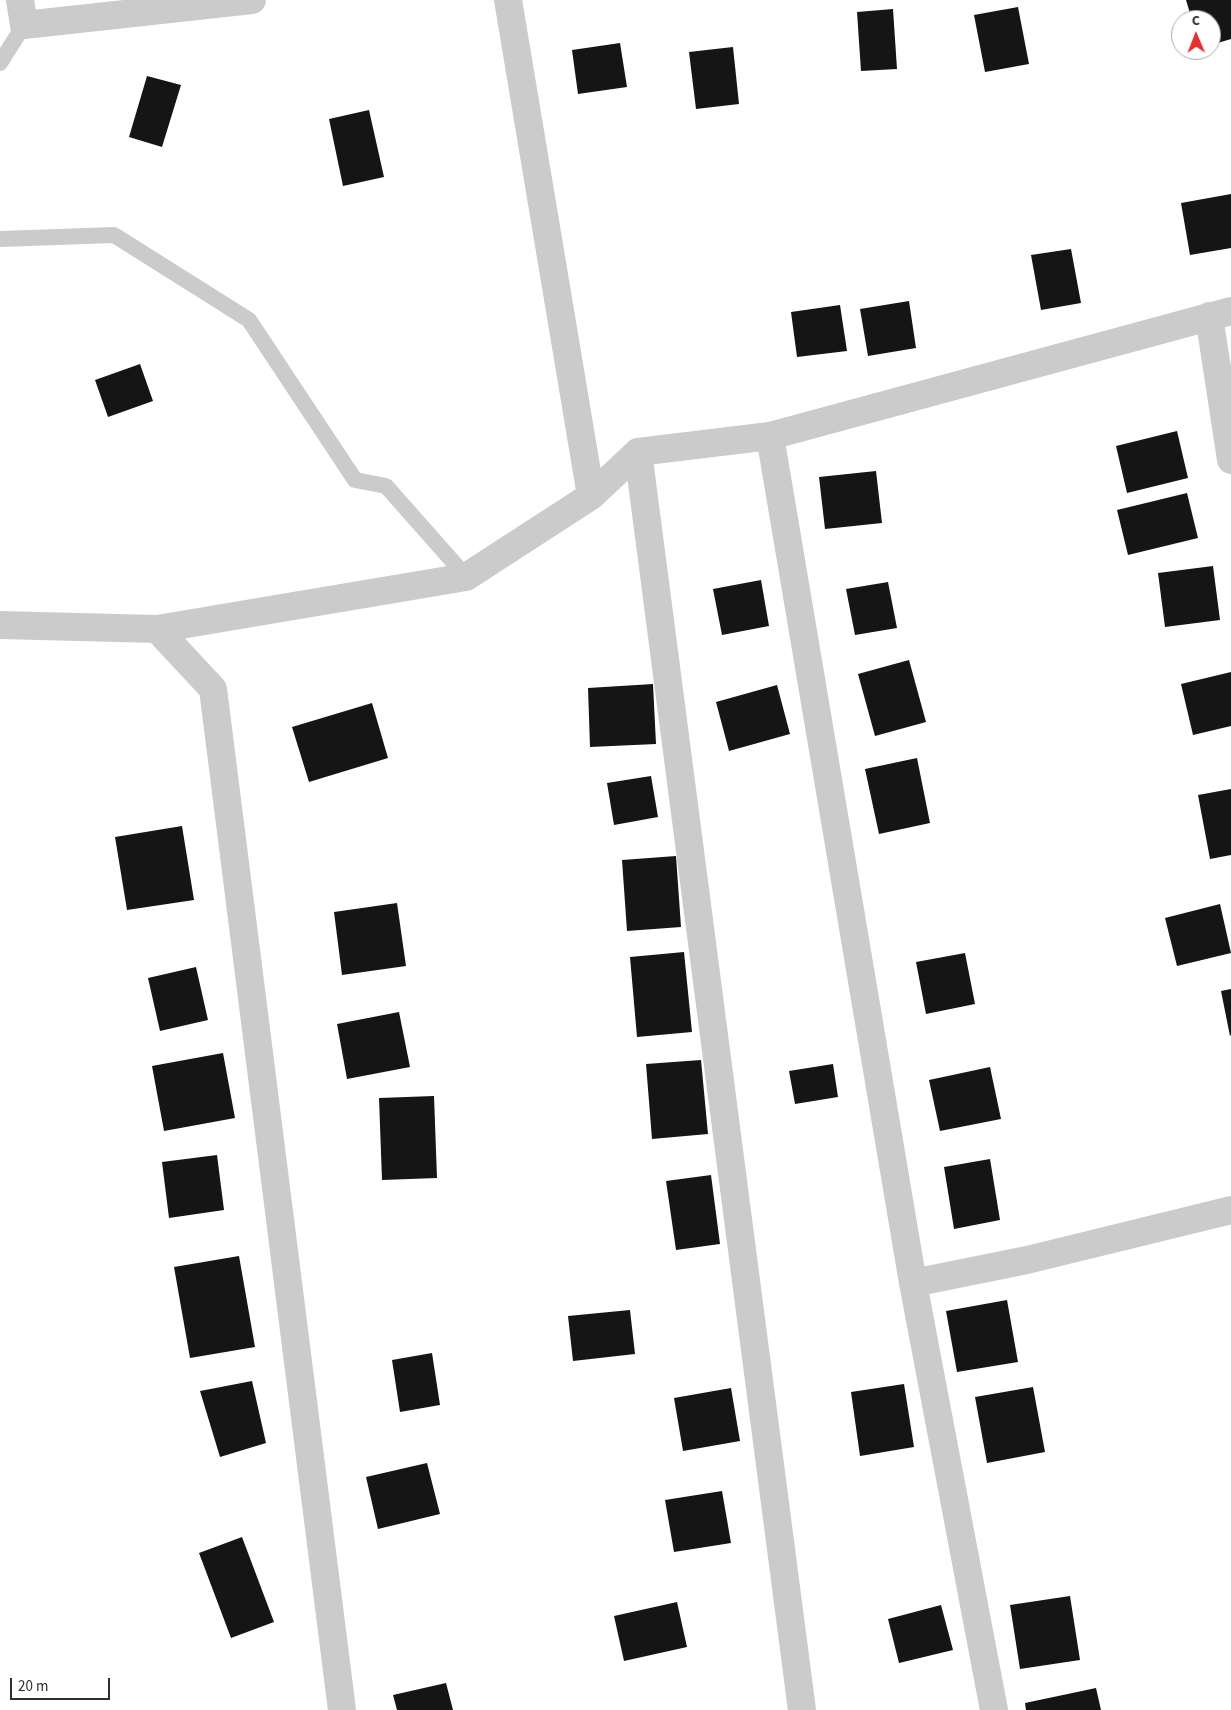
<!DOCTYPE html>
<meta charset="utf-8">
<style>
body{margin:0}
#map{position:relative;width:1231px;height:1710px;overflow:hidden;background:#fff;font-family:"Source Sans 3",sans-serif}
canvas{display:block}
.north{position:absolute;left:1171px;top:10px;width:50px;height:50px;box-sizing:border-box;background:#fff;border:1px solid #ababab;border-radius:50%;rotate:359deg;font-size:14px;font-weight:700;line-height:20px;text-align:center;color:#2e2e2e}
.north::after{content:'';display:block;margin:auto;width:18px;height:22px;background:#e72e32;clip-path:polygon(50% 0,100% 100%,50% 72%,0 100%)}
.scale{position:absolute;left:10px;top:1678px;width:100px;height:22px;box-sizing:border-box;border:2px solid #2e2e2e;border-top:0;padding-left:6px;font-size:15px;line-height:18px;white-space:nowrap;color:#2e2e2e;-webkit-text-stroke:4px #fff;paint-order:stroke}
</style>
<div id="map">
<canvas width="1231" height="1710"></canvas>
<div class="north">С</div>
<div class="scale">20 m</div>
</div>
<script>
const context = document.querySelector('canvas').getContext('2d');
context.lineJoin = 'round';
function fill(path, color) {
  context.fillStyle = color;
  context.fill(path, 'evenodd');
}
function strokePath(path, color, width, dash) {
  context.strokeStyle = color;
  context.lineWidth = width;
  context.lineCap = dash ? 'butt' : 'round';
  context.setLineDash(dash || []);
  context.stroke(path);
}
fill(new Path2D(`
 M1186,0H1231V39L1211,45V20H1192Z
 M1018,7L1029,64L985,72L974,15Z
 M893,9L897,69L861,71L857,12Z
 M620,43L627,87L578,94L572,50Z
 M733,47L739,104L696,109L689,52Z
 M147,76L181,85L162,147L129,137Z
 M369,110L384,177L343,186L329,119Z
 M1231,194V248L1190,255L1181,203Z
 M1071,249L1081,303L1041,310L1031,255Z
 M909,301L916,348L868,356L860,309Z
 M840,305L847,351L797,357L791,312Z
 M140,364L153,401L108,417L95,380Z
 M1177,431L1188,478L1127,493L1116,446Z
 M876,471L882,523L825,529L819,477Z
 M1187,493L1198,538L1128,555L1117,510Z
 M1213,566L1220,620L1165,627L1158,573Z
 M761,580L769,626L722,635L713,589Z
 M888,582L897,628L855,635L846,589Z
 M909,660L926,722L875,736L858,674Z
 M1231,672V726L1193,735L1181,684Z
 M653,684L656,744L590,747L588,688Z
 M777,685L790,734L729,751L716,702Z
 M372,703L388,758L309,782L292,727Z
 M917,758L930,823L879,834L865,769Z
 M651,776L658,817L614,825L607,783Z
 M1231,789V855L1210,859L1198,795Z
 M182,826L194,900L127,910L115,837Z
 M676,856L681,927L627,931L622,860Z
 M397,903L406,966L342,975L334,912Z
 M1220,904L1231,953L1177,966L1165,918Z
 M684,952L692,1032L637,1037L630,957Z
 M965,953L975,1004L926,1014L916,962Z
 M196,967L208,1020L160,1031L148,978Z
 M1231,989V1035L1230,1036L1221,991Z
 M399,1012L410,1067L347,1079L337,1024Z
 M223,1053L235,1118L164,1131L152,1066Z
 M701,1060L708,1134L652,1139L646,1064Z
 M833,1064L838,1097L795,1104L789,1071Z
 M990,1067L1001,1119L940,1131L929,1080Z
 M434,1096L437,1178L382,1180L379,1098Z
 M217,1155L224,1210L169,1218L162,1162Z
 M990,1159L1000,1220L954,1229L944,1167Z
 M711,1175L720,1244L676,1250L666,1181Z
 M239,1256L255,1347L190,1358L174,1267Z
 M1007,1300L1018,1362L957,1372L946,1311Z
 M630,1310L635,1354L573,1361L568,1316Z
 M432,1353L440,1405L400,1412L392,1360Z
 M252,1381L266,1443L220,1457L200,1391Z
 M904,1384L914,1447L860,1456L851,1392Z
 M1033,1387L1045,1452L987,1463L975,1397Z
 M731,1388L740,1441L683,1451L674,1398Z
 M427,1463L440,1514L378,1529L366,1477Z
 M722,1491L731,1543L674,1552L665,1500Z
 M242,1537L274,1622L231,1638L199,1553Z
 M1070,1596L1080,1660L1020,1669L1010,1605Z
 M677,1602L687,1647L624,1661L614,1616Z
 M941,1605L953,1650L899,1663L888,1619Z
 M446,1683L453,1710H397L393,1695Z
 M1096,1688L1101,1710H1026L1025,1703Z`), '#151515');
strokePath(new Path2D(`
 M0,63L24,25
 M0,239L114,235L249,320L355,480L386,486L470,581`), '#cbcbcb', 16);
strokePath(new Path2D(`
 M20,0L24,25L252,0
 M508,0L591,496
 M1209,316L1231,460
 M770,436L913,1283L994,1710
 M638,452L802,1710
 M0,625L157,629L466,577L591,496L638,452L770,436L1231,311
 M157,629L213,689L342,1710
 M913,1283L1027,1260L1231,1210`), '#cbcbcb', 28);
</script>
